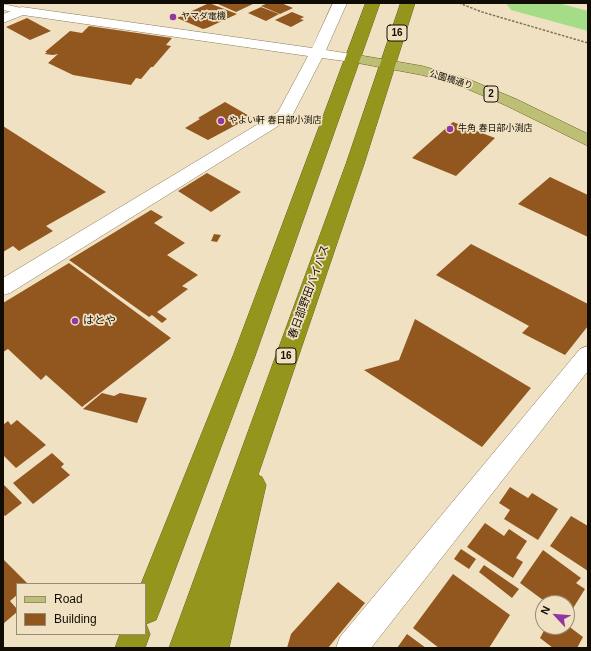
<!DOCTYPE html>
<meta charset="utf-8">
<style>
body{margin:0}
#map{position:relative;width:591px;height:651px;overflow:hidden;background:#f0e1c2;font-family:Arial,sans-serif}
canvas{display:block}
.frame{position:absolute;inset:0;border:4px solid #120d04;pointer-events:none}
.legend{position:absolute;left:16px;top:583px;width:130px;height:52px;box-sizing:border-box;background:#f0e1c2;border:1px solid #978c76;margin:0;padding:5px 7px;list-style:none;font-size:12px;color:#120d04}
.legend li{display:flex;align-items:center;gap:8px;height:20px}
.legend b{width:20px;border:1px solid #978c76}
.north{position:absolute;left:535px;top:595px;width:40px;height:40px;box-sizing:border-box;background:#f0e1c2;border:1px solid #978c76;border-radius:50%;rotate:296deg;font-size:11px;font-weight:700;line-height:16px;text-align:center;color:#120d04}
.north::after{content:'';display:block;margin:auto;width:14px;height:18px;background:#9136a2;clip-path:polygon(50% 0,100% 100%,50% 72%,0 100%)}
</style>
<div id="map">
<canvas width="591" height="651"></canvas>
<div class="frame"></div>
<ul class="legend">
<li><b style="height:5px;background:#bebf77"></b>Road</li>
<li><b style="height:11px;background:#91571f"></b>Building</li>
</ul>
<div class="north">N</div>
</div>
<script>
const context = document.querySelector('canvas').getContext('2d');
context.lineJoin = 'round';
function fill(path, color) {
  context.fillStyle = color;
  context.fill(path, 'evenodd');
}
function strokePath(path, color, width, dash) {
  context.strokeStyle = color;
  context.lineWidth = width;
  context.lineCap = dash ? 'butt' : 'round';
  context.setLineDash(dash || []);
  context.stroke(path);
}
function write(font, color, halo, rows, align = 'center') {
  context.font = font + ' Arial,"Noto Sans JP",sans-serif';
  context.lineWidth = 3.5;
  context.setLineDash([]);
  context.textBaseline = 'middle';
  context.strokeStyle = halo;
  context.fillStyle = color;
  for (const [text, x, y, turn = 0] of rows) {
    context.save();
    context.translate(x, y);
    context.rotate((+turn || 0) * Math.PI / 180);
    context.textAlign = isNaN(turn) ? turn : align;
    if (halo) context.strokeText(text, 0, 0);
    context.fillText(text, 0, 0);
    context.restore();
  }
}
fill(new Path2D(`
 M506,3H558L588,11V31L511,10Z`), '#a5dd87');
fill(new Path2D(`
 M209,3L237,14L207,28L203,29L177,18Z
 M220,3H255L236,12L218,4Z
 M268,3H281L293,8L280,14L261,6Z
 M261,7L279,14L266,21L248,13Z
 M292,12L304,17L300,19L304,20L291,27L275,20Z
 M27,18L51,31L30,40L6,27Z
 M89,26L172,38L166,45L171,46L153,67H151L141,79L136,78L131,85L73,75L48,63L58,54L53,55L45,54L47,52H45L70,31L82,33Z
 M225,102L251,117L208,140L185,128L200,119L198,118Z
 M453,122L495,138L456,176L412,158Z
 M3,126L106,192L46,226L53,231L19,251L13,246L3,252Z
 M207,173L241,192L211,212L178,191Z
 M550,177L588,195V237L518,204Z
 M151,210L163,217L154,223L185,243L167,255L198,275L182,286L188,289L157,312L167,319L162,323L152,315L149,317L69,260Z
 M214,234L221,235L217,242L211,241Z
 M471,244L588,304V326L565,355L522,333L529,326L436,275Z
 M69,263L171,338L82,407L46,375L41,380L8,349L3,352V303Z
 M415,319L531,388L482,447L364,370L399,360Z
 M102,393L114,396L120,393L147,398L137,423L83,409Z
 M17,420L46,445L16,468L3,455V425L8,421L11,425Z
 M52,453L64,464L61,467L70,475L33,504L13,483Z
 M3,484L22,503L5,516L3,514Z
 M510,487L528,498L532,493L558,509L538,540L504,519L510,510L499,503Z
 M571,516L588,526V571L550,546Z
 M485,523L504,536L509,529L527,541L516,558L523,562L513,578L467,547Z
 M461,549L476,559L469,569L454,559Z
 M543,550L581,578L576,583L585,589L567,618V603H547L520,583Z
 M3,559L28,584H17V595L10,601L17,609V612L3,624Z
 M484,565L519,589L512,598L479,572Z
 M453,574L510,615L489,648H439L413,628Z
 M338,582L365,603L328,648H287L291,634Z
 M567,625L583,637L577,648H553L540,638L546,627H567Z
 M407,634L426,648H397Z`), '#91571f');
const lane = new Path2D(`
 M3,4L26,9L27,11L22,14L3,10Z`);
const street = new Path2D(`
 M333,3H347L326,50L357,55L359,58L357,61L352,62L322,58L291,118L10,293L3,295V278L278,112L308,56L23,15L3,23V14L22,7L312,48Z
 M588,346V371L371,648H336L340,637L580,349Z`);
const primary = new Path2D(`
 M352,54L422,66L468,79L516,99L588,134V146L505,105L458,85L422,75L347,61L345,58L347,55Z`);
const highway = new Path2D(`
 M366,3H380L255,356L160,610L156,620L146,624L150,634L145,648H115L120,634H145V584H141L233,356Z
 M401,3H415L364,164L258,475L262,477L266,485L229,648H169L346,164Z`);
strokePath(lane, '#897b60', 1);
strokePath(street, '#897b60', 1);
strokePath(primary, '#666514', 1);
strokePath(highway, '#666514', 1);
strokePath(new Path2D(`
 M459,3L482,12L588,43
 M583,3L588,4`), '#7b725e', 1.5, [2.5, 1.5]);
fill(lane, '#fff');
fill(street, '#fff');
fill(primary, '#bebf77');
fill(highway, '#93951d');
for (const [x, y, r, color] of [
 [173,17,4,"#9136a2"],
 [221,121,4,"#9136a2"],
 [450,129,4,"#9136a2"],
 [75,321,4,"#9136a2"]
]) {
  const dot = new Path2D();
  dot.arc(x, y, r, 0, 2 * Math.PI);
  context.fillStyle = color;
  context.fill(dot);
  strokePath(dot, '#f0e1c2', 1.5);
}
write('9px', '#120d04', '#f0e1c2', [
 ["ヤマダ電機",181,17],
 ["やよい軒 春日部小渕店",229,121],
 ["牛角 春日部小渕店",458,129]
], 'left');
write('9px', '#120d04', '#f0e1c2', [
 ["公園橋通り",451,80,17]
]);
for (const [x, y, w] of [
 [397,33,20],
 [491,94,14],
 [286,356,20]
]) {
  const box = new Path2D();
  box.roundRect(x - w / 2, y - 8, w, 16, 3);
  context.fillStyle = '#f0e1c2';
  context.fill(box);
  strokePath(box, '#120d04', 1);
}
write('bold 10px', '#120d04', null, [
 ["16",397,33],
 ["2",491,94],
 ["16",286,356]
]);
write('11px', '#120d04', '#f0e1c2', [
 ["春日部野田バイパス",309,292,-70]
]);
write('11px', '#120d04', '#f0e1c2', [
 ["はとや",83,321]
], 'left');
</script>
